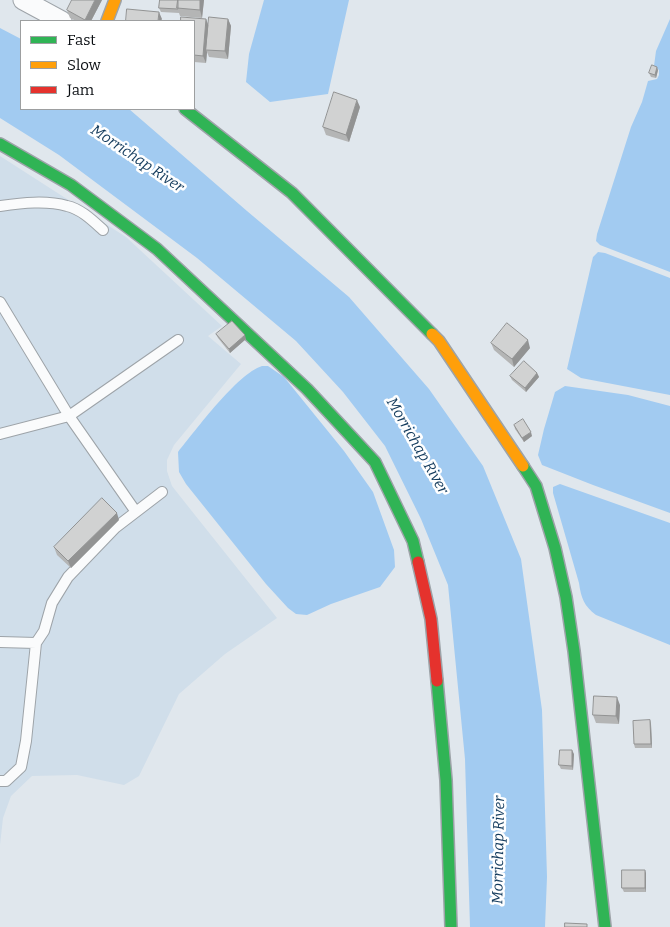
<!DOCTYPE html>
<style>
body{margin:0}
#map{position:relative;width:670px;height:927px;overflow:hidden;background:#e0e7ed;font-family:Bitter,serif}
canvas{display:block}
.legend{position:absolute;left:20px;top:20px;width:175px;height:90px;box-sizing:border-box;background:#fff;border:1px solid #9d9fa0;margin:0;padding:6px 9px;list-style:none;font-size:15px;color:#0a0e12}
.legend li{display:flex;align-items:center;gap:10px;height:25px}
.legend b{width:25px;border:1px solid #9d9fa0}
</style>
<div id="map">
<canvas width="670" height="927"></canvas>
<ul class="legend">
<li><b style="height:6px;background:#30b455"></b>Fast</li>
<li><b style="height:6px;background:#ff9f0a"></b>Slow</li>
<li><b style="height:6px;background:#e5322d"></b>Jam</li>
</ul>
</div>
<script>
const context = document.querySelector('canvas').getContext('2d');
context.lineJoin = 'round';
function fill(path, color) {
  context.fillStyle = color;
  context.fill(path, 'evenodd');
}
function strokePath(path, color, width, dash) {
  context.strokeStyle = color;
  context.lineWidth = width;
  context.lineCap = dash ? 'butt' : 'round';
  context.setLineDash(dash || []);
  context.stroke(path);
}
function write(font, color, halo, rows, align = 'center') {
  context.font = font + ' Bitter,serif';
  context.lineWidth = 5;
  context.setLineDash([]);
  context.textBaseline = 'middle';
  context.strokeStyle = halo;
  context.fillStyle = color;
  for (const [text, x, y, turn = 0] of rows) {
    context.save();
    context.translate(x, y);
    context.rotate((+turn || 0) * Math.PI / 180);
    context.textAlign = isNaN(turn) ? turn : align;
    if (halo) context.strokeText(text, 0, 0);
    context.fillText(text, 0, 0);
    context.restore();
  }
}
fill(new Path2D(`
 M0,156L126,237L222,326L208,336L241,364L174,445L167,460V471L172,486L187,505L277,618L225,654L179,694L139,776L124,785L77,775L32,776L11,796L3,818L0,845Z`), '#d0deea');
fill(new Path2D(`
 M264,0H349L328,94L270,102L246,82L249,54Z
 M670,19V272L600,245L596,241L597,234L631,127L642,102L648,81L657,79L659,75V70L654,66L656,51Z
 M0,28L21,39V109H129L247,211L349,297L429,389L483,466L521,559L542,710L547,877L545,927H470L465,759L448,585L421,519L385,446L343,392L296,341L197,258L59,155L0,118Z
 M598,252L605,253L670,278V395L581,378L567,369L593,257Z
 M262,366H268L284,377L344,451L373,492L394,550L395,567L380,587L331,604L307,615L296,614L288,608L266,584L186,484L179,472L178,452C196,430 237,374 262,366Z
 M565,386L628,395L670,406V513L593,485L542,465L538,455L544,429L555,392Z
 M560,484L670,523V645L596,615C584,606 581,598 579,583L553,493V487Z`), '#a2cbf1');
const lane = new Path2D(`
 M0,206C22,203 46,200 67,206C81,209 93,221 103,230
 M0,302L69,416L136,512
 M0,434L69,416L178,340
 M0,642L36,643L44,631L52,603L68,577L115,528L162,492
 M0,781H6L21,767L26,741L36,643`);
const street = new Path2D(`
 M23,0L62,21`);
const fast = new Path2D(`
 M185,109L292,193L432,334
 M0,144L71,185L157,249L307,389L375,462L413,541L418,562
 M523,466L536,486L555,548L566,597L574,651L605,927
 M437,681L446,780L451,927`);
const slow = new Path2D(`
 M107,21L115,0
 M432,334L439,341L523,466`);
const jam = new Path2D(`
 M418,562L431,619L437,681`);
strokePath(lane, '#9da3a8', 12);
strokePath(street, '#9da3a8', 21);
strokePath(fast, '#9da3a8', 14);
strokePath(slow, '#9da3a8', 14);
strokePath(jam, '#9da3a8', 14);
strokePath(lane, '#fafbfc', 10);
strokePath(street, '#fafbfc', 19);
strokePath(fast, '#30b455', 11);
strokePath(slow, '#ff9f0a', 11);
strokePath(jam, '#e5322d', 11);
fill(new Path2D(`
 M102,0L91,21H76L70,18L67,10Z
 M160,0H204L202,18L180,16L179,13L161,12L159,8Z
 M206,19L208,25L228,19L231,26L228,59L209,57L207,52L206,63L194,62V21Z
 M658,70L656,78L651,77L649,73Z
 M360,107L349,142L326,135L323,127Z
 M216,334L246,339L230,353L218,338Z
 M491,343L530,348L514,367L494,350Z
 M537,373L539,377L526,392L512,380L510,376Z
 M514,425L532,436L524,442L515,429Z
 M119,520L71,568L57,555L54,547Z
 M620,705L619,724L596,723L593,715Z
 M650,720L651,724L652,748H635L634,744Z
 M574,754L573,770L561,769L559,765Z
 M646,873V892H624L622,888Z`), '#b4b5b5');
fill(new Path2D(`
 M95,0H102L91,21H85V20Z
 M200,0H204L202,18L200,10Z
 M159,12L162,19L161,21H158Z
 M206,19L209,27L206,50L207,52L206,63L203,56Z
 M228,19L231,26L228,59L225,51Z
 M657,67L658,70L656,78L655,75Z
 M357,100L360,107L349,142L346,135Z
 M245,335L246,339L230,353L229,349Z
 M528,340L530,348L514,367L512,359Z
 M537,373L539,377L526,392L525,388Z
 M531,432L532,436L524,442L522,438Z
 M117,513L119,520L71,568L68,561Z
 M617,697L620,705L619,724L616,716Z
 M650,720L651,724L652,748L651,744Z
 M572,750L574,754L573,770L572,766Z
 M645,870L646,873V892L645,888Z`), '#929393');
const building = new Path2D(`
 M72,0H95L85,20L67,10Z
 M160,0H178V9L159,8Z
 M178,0H200V10L177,8Z
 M127,9L159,12L158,21H126Z
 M181,17L206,19L203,56L194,55V21H181Z
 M209,17L228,19L225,51L206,50Z
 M652,65L657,67L655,75L649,73Z
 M334,92L357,100L346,135L323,127Z
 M232,321L245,335L229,349L216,334Z
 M507,323L528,340L512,359L491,343Z
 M524,361L537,373L525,388L510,376Z
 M523,419L531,432L522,438L514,425Z
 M102,498L117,513L68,561L54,547Z
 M594,696L617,697L616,716L593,715Z
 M650,720L651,744H634L633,721Z
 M560,750H572V766L559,765Z
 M622,870H645V888H622Z
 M565,923L587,924V927H565Z`);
fill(building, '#d1d2d2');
strokePath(building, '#929393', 1);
write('italic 15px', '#133b5d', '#fff', [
 ["Morrichap River",137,159,34],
 ["Morrichap River",417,446,60],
 ["Morrichap River",499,850,-89]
]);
</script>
